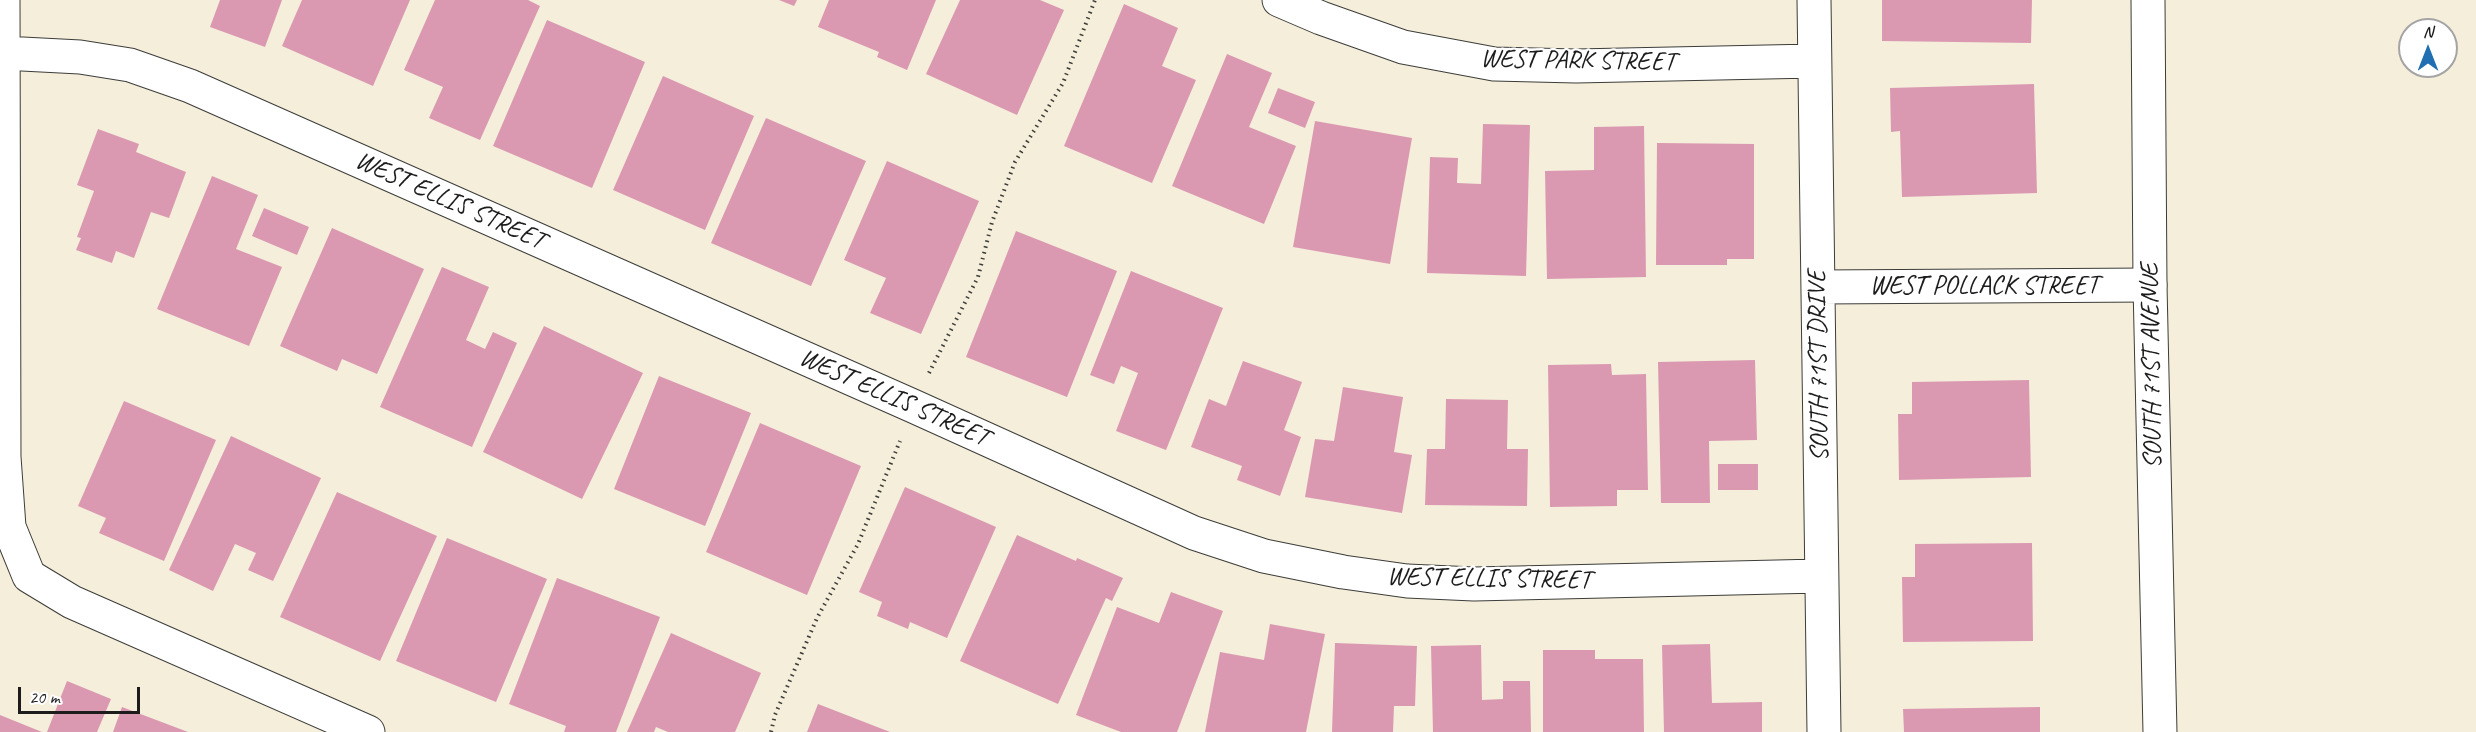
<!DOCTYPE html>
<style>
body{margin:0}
#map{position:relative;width:2476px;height:732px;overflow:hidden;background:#f4eedb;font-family:Caveat,sans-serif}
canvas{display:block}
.north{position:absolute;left:2398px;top:18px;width:60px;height:60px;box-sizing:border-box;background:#fff;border:2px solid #a4a4a4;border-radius:50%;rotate:0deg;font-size:16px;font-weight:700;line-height:24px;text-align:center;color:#1c1c1c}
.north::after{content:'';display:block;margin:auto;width:21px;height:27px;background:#1f6fb2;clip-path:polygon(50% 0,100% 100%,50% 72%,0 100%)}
.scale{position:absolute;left:18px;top:687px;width:122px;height:27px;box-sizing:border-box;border:3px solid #1c1c1c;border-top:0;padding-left:8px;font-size:18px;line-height:21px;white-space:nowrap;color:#1c1c1c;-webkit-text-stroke:4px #fff;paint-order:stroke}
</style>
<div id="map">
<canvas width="2476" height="732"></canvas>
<div class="north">N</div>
<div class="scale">20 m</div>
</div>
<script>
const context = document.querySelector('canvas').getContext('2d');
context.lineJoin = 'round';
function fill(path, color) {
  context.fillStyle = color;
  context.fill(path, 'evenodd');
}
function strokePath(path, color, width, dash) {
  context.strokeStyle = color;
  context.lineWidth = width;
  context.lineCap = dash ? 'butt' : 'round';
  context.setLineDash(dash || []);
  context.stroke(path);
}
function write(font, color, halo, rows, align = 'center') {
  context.font = font + ' Caveat,sans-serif';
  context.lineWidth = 4.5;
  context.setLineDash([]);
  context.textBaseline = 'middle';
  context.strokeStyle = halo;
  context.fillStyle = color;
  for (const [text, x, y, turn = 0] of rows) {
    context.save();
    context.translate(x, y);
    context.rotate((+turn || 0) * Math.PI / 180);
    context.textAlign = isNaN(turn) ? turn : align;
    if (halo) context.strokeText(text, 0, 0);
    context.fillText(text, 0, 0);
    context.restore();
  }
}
fill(new Path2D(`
 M220,0H282L265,47L210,27Z
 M302,0H410L373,86L282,46Z
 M435,0H528L540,6L480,140L429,118L443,87L404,70Z
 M779,0H797L794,6Z
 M829,0H936L907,70L877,57L879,52L818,27Z
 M960,0H1040L1064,10L1017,115L926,74Z
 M1882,0H2032L2031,43L1882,41Z
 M1124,4L1178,28L1162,66L1196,80L1152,183L1064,146Z
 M547,20L645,62L592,188L493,146Z
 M1227,54L1272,73L1249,127L1296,146L1264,224L1172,186Z
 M663,76L754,116L705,230L613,190Z
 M2034,84L2037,193L1902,197L1900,131L1891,132L1890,88Z
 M1278,88L1315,102L1305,128L1268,113Z
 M766,118L866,161L811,286L711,243Z
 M1315,121L1412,138L1390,264L1293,247Z
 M1483,124L1530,125L1526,276L1427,273L1430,157L1458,158L1457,183L1481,184Z
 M1644,126L1646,277L1547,279L1545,171L1594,170V127Z
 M98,129L139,144L136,152L186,172L169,218L151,212L134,258L116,251L112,263L76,250L81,238L77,237L94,191L77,185Z
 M1657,143L1754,144V259H1727V265H1656Z
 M887,161L979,201L921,334L870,313L886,278L844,260Z
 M212,176L258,195L236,249L282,267L249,346L157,309Z
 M264,208L309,227L297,255L252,236Z
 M332,228L424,269L377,374L342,359L337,371L280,346Z
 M1016,231L1117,271L1067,397L966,357Z
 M442,267L489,287L466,340L485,349L493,332L517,343L472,447L380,407Z
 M1131,271L1223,308L1166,450L1116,431L1138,373L1121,366L1114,384L1090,375Z
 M544,326L643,373L582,499L483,452Z
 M1755,360L1757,440L1709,441L1710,503H1661L1658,362Z
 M1243,361L1302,382L1284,430L1301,437L1280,496L1237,480L1242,466L1191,447L1209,399L1226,406Z
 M1611,364L1612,375L1646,374L1648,490H1617V506L1550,507L1548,365Z
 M659,376L751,413L705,526L614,489Z
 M2029,380L2031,477L1899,480L1898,414H1912V382Z
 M1343,387L1403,397L1394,452L1412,455L1402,513L1305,497L1315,439L1334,441Z
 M1446,399L1508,400L1507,449H1528L1527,506L1425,505L1427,449H1445Z
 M124,401L216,440L164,561L99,533L106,518L78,506Z
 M760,423L861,466L807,595L706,552Z
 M231,436L321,478L273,581L248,570L256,553L235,544L213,591L169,570Z
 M1718,464H1758V490H1718Z
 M905,487L996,527L947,638L910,622L908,629L877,616L882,602L859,592Z
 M337,492L437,536L380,661L280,617Z
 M1017,535L1076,561L1077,558L1123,578L1112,601L1106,598L1058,704L960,661Z
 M447,538L547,579L496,702L396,661Z
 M2032,543L2033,641L1903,642L1902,577H1915V544Z
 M557,578L660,617L616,732H564L566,726L509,704Z
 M1171,592L1223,611L1177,732H1121L1076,715L1117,607L1159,623Z
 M1270,624L1325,634L1306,732H1205L1220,652L1264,660Z
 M671,633L761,673L735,732H668L656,727L654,732H627Z
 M1335,643L1417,646L1415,706H1394L1393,732H1332Z
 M1710,644L1712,703L1762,702V732H1664L1662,645Z
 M1481,645L1482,700L1503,699V681H1530L1531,732H1433L1431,646Z
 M1543,650H1595V659H1643L1644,732H1543Z
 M67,681L111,699L97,732H47Z
 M818,704L890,732H807Z
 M122,707L188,732H113Z
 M2040,707V732H1904L1903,709Z
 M0,715L42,732H0Z`), '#db99b1');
const minor = new Path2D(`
 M3,0L4,457L9,527L29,576L72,602L368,732
 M1279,0L1321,18L1403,47L1494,64L1576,66L1814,61
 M1814,0L1824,732
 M3,53L80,57L130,65L190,86L913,406L1194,533L1264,556L1343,572L1407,581L1474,584L1820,576
 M1818,287L2150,285`);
const tertiary = new Path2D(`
 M2148,0L2150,285L2160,732`);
strokePath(minor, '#3c3c39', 35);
strokePath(tertiary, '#3c3c39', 35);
strokePath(new Path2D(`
 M929,373L978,277L992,222L1015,162L1063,83L1095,0
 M771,732L775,715L817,618L858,544L900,441`), '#3c3c39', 4, [1.5, 4.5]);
strokePath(minor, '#fff', 33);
strokePath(tertiary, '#fff', 33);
write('26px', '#1c1c1c', '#fff', [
 ["WEST PARK STREET",1578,61,1],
 ["WEST ELLIS STREET",450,201,24],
 ["WEST POLLACK STREET",1984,286],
 ["SOUTH 71ST DRIVE",1819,366,-91],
 ["SOUTH 71ST AVENUE",2152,366,-91],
 ["WEST ELLIS STREET",894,398,24],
 ["WEST ELLIS STREET",1489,579,1]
]);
</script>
